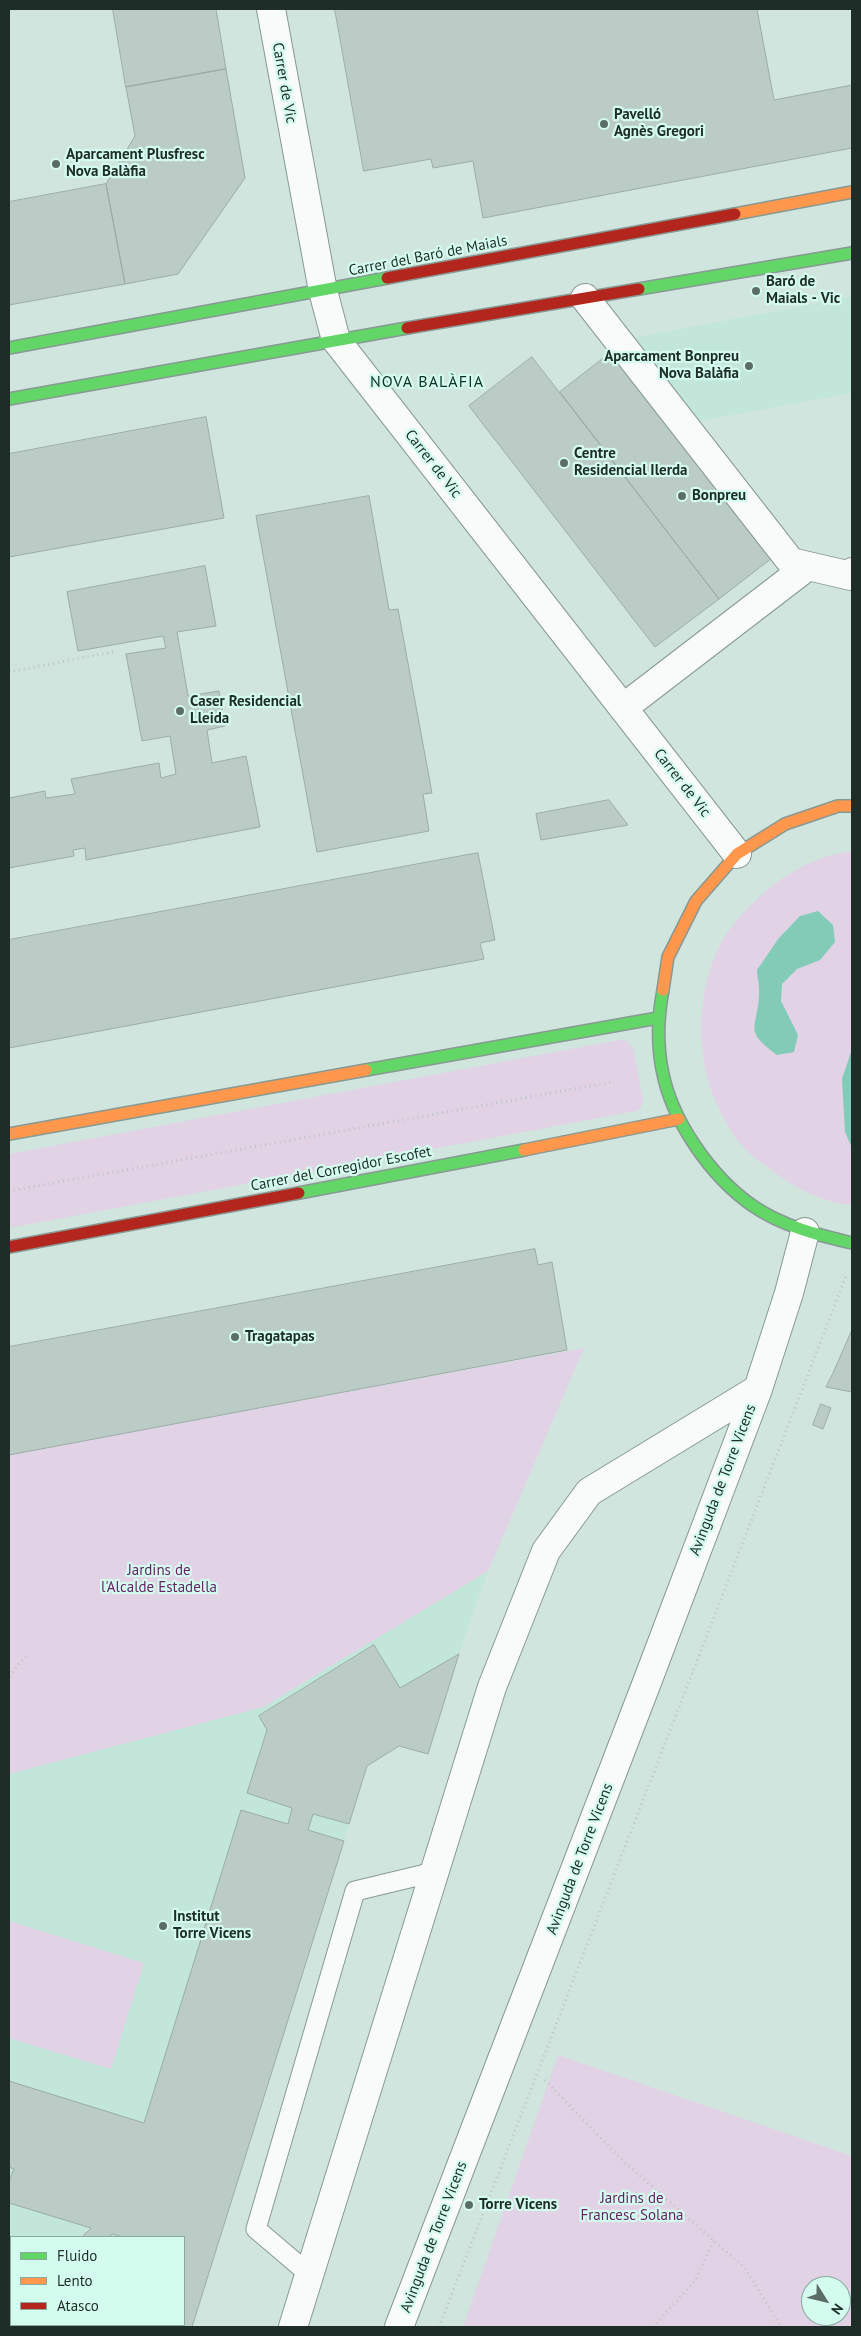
<!DOCTYPE html>
<meta charset="utf-8">
<style>
body{margin:0}
#map{position:relative;width:861px;height:2336px;overflow:hidden;background:#d0e5de;font-family:"PT Sans",sans-serif}
canvas{display:block}
.frame{position:absolute;inset:0;border:10px solid #1e2d28;pointer-events:none}
.legend{position:absolute;left:10px;top:2236px;width:175px;height:90px;box-sizing:border-box;background:#d4fcee;border:1px solid #8ba99f;margin:0;padding:6px 9px;list-style:none;font-size:15px;color:#1e2d28}
.legend li{display:flex;align-items:center;gap:10px;height:25px}
.legend b{width:25px;border:1px solid #8ba99f}
.north{position:absolute;left:801px;top:2276px;width:50px;height:50px;box-sizing:border-box;background:#d4fcee;border:1px solid #8ba99f;border-radius:50%;rotate:126deg;font-size:14px;font-weight:700;line-height:20px;text-align:center;color:#1e2d28}
.north::after{content:'';display:block;margin:auto;width:18px;height:22px;background:#5c6d68;clip-path:polygon(50% 0,100% 100%,50% 72%,0 100%)}
</style>
<div id="map">
<canvas width="861" height="2336"></canvas>
<div class="frame"></div>
<ul class="legend">
<li><b style="height:6px;background:#63d668"></b>Fluido</li>
<li><b style="height:6px;background:#ff974d"></b>Lento</li>
<li><b style="height:6px;background:#b3261e"></b>Atasco</li>
</ul>
<div class="north">N</div>
</div>
<script>
const context = document.querySelector('canvas').getContext('2d');
context.lineJoin = 'round';
function fill(path, color) {
  context.fillStyle = color;
  context.fill(path, 'evenodd');
}
function strokePath(path, color, width, dash) {
  context.strokeStyle = color;
  context.lineWidth = width;
  context.lineCap = dash ? 'butt' : 'round';
  context.setLineDash(dash || []);
  context.stroke(path);
}
function write(font, color, halo, rows, align = 'center') {
  context.font = font + ' "PT Sans",sans-serif';
  context.lineWidth = 4.5;
  context.setLineDash([]);
  context.textBaseline = 'middle';
  context.strokeStyle = halo;
  context.fillStyle = color;
  for (const [text, x, y, turn = 0] of rows) {
    context.save();
    context.translate(x, y);
    context.rotate((+turn || 0) * Math.PI / 180);
    context.textAlign = isNaN(turn) ? turn : align;
    if (halo) context.strokeText(text, 0, 0);
    context.fillText(text, 0, 0);
    context.restore();
  }
}
fill(new Path2D(`
 M852,297V393L689,423L772,558L719,599L560,392L626,339Z
 M488,1571L459,1654L428,1754L399,1746L367,1766L192,2327H9V1774L263,1707ZM11,2237H184V2325H11Z`), '#c2e6da');
fill(new Path2D(`
 M852,851V1205C823,1203 793,1187 770,1169C763,1163 753,1158 746,1150C698,1095 689,1018 717,951C727,928 751,903 770,888C793,869 823,854 852,851Z
 M619,1040L627,1041L633,1048L643,1100L641,1108L636,1111L9,1228V1154Z
 M584,1348L488,1571L263,1707L9,1774V1455Z
 M9,1921L144,1963L111,2069L9,2038Z
 M558,2055L852,2156V2327H463ZM811,2286H841V2316H811Z`), '#e2d2e6');
fill(new Path2D(`
 M818,911L833,925L835,942L820,960L797,969L782,984L781,1001L798,1035L794,1052L777,1055C742,1029 758,1029 759,994C760,986 757,978 757,970L779,938L800,916Z
 M852,1049V1148L845,1132L842,1079Z`), '#82ccb7');
const building = new Path2D(`
 M113,9H216L226,69L126,87Z
 M335,9H757L774,100L852,85V148L483,218L473,161L433,168L431,159L364,171Z
 M226,69L245,178L178,274L125,284L106,184L135,136L126,87Z
 M106,184L125,284L9,305V202Z
 M613,351L772,558L719,599L560,392Z
 M532,357L719,599L655,647L469,406Z
 M206,417L224,518L9,557V454Z
 M369,496L389,610L398,609L432,793L423,794L429,831L317,852L256,516Z
 M205,566L216,626L177,632L188,696L219,691L225,726L207,730L212,763L246,756L260,827L86,860L85,848L73,850L74,856L9,868V798L45,791L46,798L75,794L71,779L159,763L161,778L176,774L170,736L142,741L126,654L166,648L163,636L78,651L67,592Z
 M609,800L628,825L541,840L536,814Z
 M478,853L495,940L480,943L484,959L9,1048V940Z
 M535,1249L538,1265L552,1262L567,1350L9,1455V1347Z
 M852,1330V1392L826,1387L833,1373Z
 M821,1404L831,1408L823,1429L813,1425Z
 M374,1645L400,1688L459,1654L428,1754L399,1746L367,1766L349,1824L313,1814L308,1830L344,1841L192,2327H156L155,2325H184V2237H122L112,2234L110,2237H82L91,2228L9,2203V2181L14,2169L9,2167V2081L144,2123L241,1810L288,1824L292,1808L247,1793L267,1730L259,1716Z
 M11,2311V2325H64L67,2327H9V2313Z`);
fill(building, '#bbccc6');
strokePath(building, '#9baca6', 1);
const lane = new Path2D(`
 M309,2274L256,2229L355,1891L434,1872`);
const street = new Path2D(`
 M271,9L323,291L336,340L737,854
 M585,298L791,562L851,576L852,572
 M623,708L808,566
 M293,2327L492,1687L546,1551L589,1492L758,1389
 M399,2327L649,1677L758,1389L789,1293L805,1232`);
const fast = new Path2D(`
 M639,289L852,253
 M9,348L387,278
 M9,399L407,328
 M663,990C658,1016 657,1043 662,1069C671,1120 711,1177 753,1206C782,1226 818,1235 852,1243
 M366,1070L658,1018
 M299,1193L524,1150`);
const slow = new Path2D(`
 M735,214L852,192
 M663,990L668,957L696,901L737,854L785,824L838,806H852
 M9,1134L366,1070
 M524,1150L679,1119`);
const jam = new Path2D(`
 M387,278L735,214
 M407,328L639,289
 M9,1247L299,1193`);
strokePath(lane, '#889993', 21);
strokePath(street, '#889993', 30);
strokePath(fast, '#889993', 14);
strokePath(slow, '#889993', 14);
strokePath(jam, '#889993', 14);
strokePath(new Path2D(`
 M9,672L117,651
 M9,1191L612,1082
 M9,1676L26,1656
 M545,2080L622,2160L745,2268L781,2327
 M439,2327L846,1276
 M653,2327L695,2281L714,2240`), '#bec5c3', 3, [1, 4]);
strokePath(lane, '#f8fbfa', 19);
strokePath(street, '#f8fbfa', 28);
strokePath(fast, '#63d668', 11);
strokePath(slow, '#ff974d', 11);
strokePath(jam, '#b3261e', 11);
for (const [x, y, r, color] of [
 [604,124,5,"#5c6d68"],
 [56,164,5,"#5c6d68"],
 [756,291,5,"#5c6d68"],
 [749,366,5,"#5c6d68"],
 [564,463,5,"#5c6d68"],
 [682,496,5,"#5c6d68"],
 [180,711,5,"#5c6d68"],
 [235,1337,5,"#5c6d68"],
 [163,1926,5,"#5c6d68"],
 [469,2205,5,"#5c6d68"]
]) {
  const dot = new Path2D();
  dot.arc(x, y, r, 0, 2 * Math.PI);
  context.fillStyle = color;
  context.fill(dot);
  strokePath(dot, '#d4fcee', 2);
}
write('15px', '#1e2d28', '#d4fcee', [
 ["Carrer de Vic",284,83,80],
 ["Carrer del Baró de Maials",428,256,-11],
 ["Carrer de Vic",433,464,52],
 ["Carrer de Vic",682,783,52],
 ["Carrer del Corregidor Escofet",341,1169,-11],
 ["Avinguda de Torre Vicens",723,1480,-69],
 ["Avinguda de Torre Vicens",580,1859,-69],
 ["Avinguda de Torre Vicens",434,2237,-69]
]);
write('bold 15px', '#1e2d28', '#d4fcee', [
 ["Pavelló",614,115],
 ["Agnès Gregori",614,132],
 ["Aparcament Plusfresc",66,155],
 ["Nova Balàfia",66,172],
 ["Baró de",766,282],
 ["Maials - Vic",766,299],
 ["Aparcament Bonpreu",739,357,"right"],
 ["Nova Balàfia",739,374,"right"],
 ["Centre",574,454],
 ["Residencial Ilerda",574,471],
 ["Bonpreu",692,496],
 ["Caser Residencial",190,702],
 ["Lleida",190,719],
 ["Tragatapas",245,1337],
 ["Institut",173,1917],
 ["Torre Vicens",173,1934],
 ["Torre Vicens",479,2205]
], 'left');
write('15px', '#672366', '#d4fcee', [
 ["Jardins de",159,1571],
 ["l'Alcalde Estadella",159,1588],
 ["Jardins de",632,2199],
 ["Francesc Solana",632,2216]
]);
context.letterSpacing = '1px';
write('16px', '#0d3127', '#d4fcee', [
 ["NOVA BALÀFIA",427,382]
]);
context.letterSpacing = '0px';
</script>
